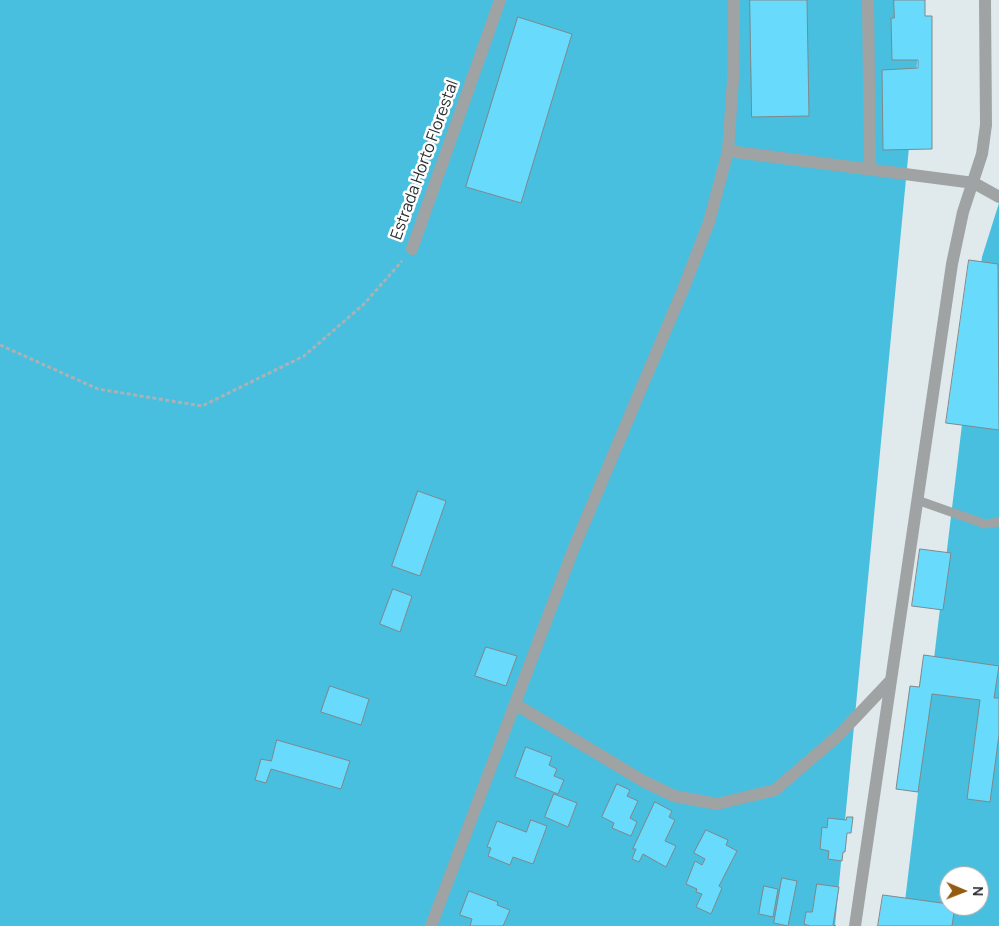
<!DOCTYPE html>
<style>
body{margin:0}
#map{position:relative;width:999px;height:926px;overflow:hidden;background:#e0eaed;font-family:Manrope,sans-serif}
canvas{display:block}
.north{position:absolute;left:939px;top:866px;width:50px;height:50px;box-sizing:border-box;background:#fff;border:1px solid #abacad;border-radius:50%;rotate:91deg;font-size:14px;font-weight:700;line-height:20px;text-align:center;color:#2c2f31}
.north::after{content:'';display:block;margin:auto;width:18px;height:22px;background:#925d11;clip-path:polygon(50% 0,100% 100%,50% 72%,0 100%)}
</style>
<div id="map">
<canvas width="999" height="926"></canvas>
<div class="north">N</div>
</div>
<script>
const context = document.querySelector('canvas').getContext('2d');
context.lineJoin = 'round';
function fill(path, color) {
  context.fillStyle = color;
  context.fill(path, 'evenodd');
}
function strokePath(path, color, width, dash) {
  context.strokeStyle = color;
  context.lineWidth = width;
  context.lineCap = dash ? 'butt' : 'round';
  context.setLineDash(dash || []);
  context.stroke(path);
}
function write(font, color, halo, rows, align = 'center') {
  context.font = font + ' Manrope,sans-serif';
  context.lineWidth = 5;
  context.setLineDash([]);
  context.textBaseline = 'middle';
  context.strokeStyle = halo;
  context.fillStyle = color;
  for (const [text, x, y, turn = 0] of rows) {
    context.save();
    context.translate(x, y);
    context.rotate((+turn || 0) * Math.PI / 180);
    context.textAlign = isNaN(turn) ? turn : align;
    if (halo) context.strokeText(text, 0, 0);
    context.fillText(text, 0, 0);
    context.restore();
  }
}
fill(new Path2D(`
 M0,0H923L835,926H0Z
 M999,203V926H902L982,257ZM949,876H979V906H949Z`), '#49bfdf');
const building = new Path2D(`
 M750,0H807L809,116L752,117Z
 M894,0H925V16H932V149L883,150L882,70L918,68V60H892L891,18H894Z
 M518,17L572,34L521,203L466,187Z
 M969,260L998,264L999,430L946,423Z
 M418,491L446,501L420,576L392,566Z
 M920,549L951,553L943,610L912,606Z
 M393,589L412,596L400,632L380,624Z
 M486,647L517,656L506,686L475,676Z
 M924,655L999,666L994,698H999V735L990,802L967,799L980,700L932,694L918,792L896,789L910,686L919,687Z
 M330,686L369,699L361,725L321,712Z
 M277,740L350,761L341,789L271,769L266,783L255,780L261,759L271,761Z
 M526,747L552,757L549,765L557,769L554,776L564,780L558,794L515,777Z
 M617,784L630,790L627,796L638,801L630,818L637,822L631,836L612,828L614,823L602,817Z
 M554,794L577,803L568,827L545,817Z
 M655,802L672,811L669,817L675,820L665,841L676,846L666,867L643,854L639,862L632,859L636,849H633Z
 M847,817H853L851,833H847L845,852H843L842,861L828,859L829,851L820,849L822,827L827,828L828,818L846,820Z
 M531,820L547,826L533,864L513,857L510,865L488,856L491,848L487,847L497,821L526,832Z
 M706,830L728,840L726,845L737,851L719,886L722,888L711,914L696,907L702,894L696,892L697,889L686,884L695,861L702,865L705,859L694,853Z
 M782,878L797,881L788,926L774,923Z
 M817,884L839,887L833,925L836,926H810L804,924L806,912H812Z
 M764,886L778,889L773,917L759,914Z
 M469,891L498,902L497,905L510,910L503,926H470L472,919L460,915Z
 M883,895L949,904V906H955L952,926H878Z`);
fill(building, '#68dafb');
strokePath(building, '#7f888b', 1);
strokePath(new Path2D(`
 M0,345L98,389L202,406L304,356L364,304L402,261`), '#aab2b5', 3, [4, 2.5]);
strokePath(new Path2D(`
 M917,500L985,524L999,522`), '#9fa3a4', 9);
strokePath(new Path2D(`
 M868,0L870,169
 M728,151L974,183L999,197
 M412,249L500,0
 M515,704L643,781L674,796L717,804L775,790L839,735L891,680
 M431,926L573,550L684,287L709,222L728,151L733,79L734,0
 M855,926L952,264L963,212L982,154L986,125L985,0`), '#9fa3a4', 12);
write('16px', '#2c2f31', '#fff', [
 ["Estrada Horto Florestal",425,160,-70]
]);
</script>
